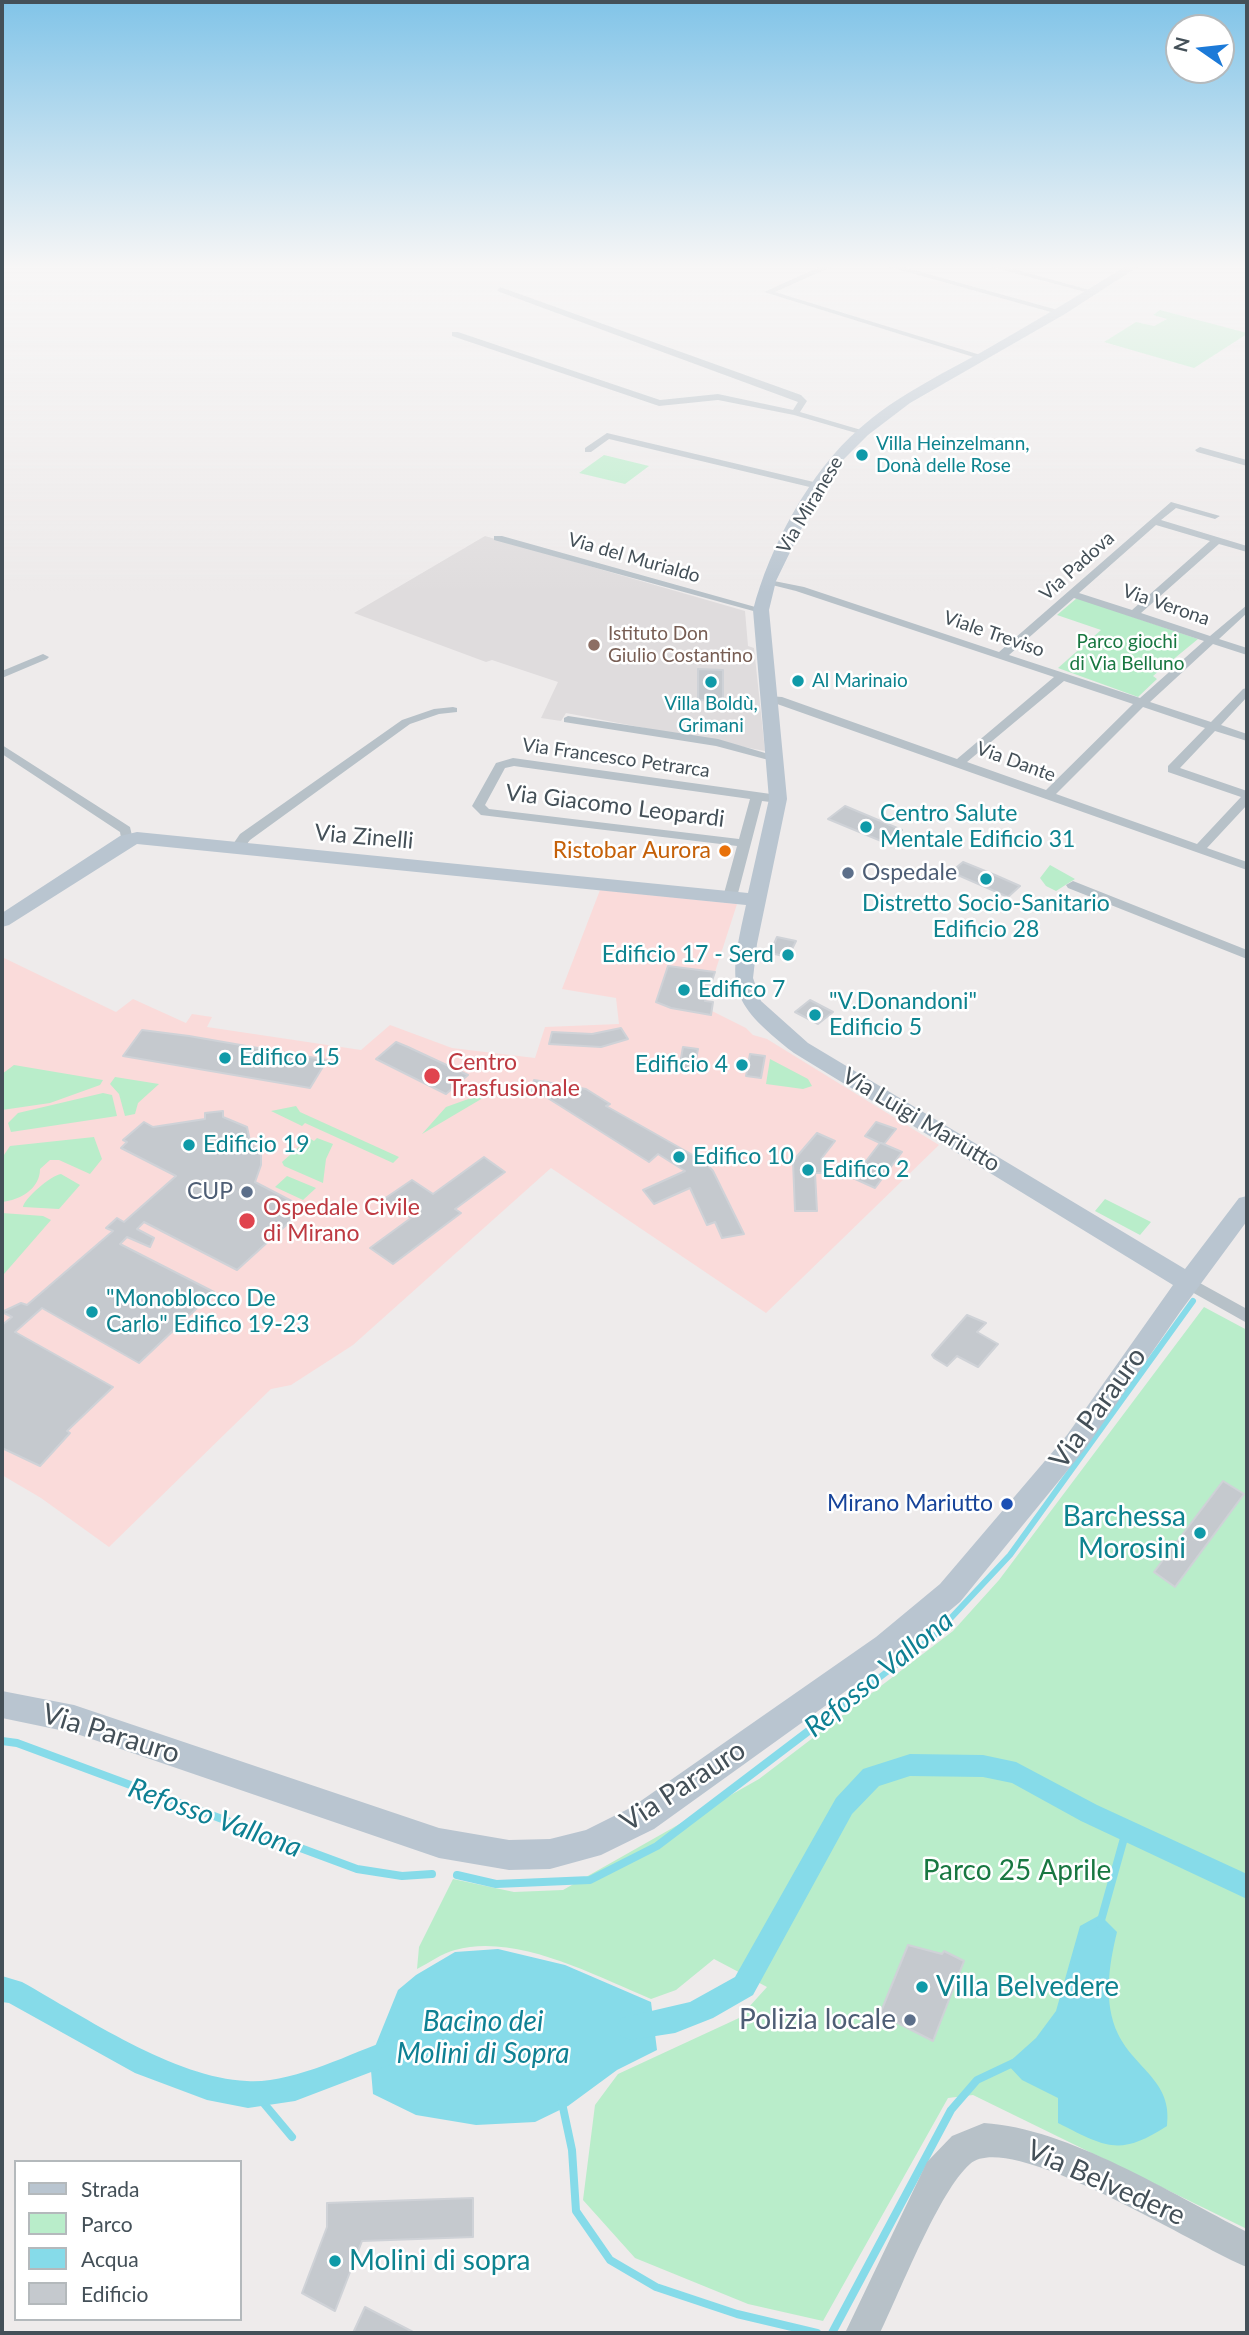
<!DOCTYPE html>
<meta charset="utf-8">
<style>
body{margin:0}
#map{position:relative;width:1249px;height:2335px;overflow:hidden;background:#eeebeb;font-family:Lato,sans-serif}
canvas{display:block}
.frame{position:absolute;inset:0;border:4px solid #445058;pointer-events:none}
.legend{position:absolute;left:14px;top:2160px;width:228px;height:161px;box-sizing:border-box;background:#fff;border:2px solid #b4b9bc;margin:0;padding:9px 12px;list-style:none;font-size:21px;color:#445058}
.legend li{display:flex;align-items:center;gap:14px;height:35px}
.legend b{width:35px;border:2px solid #b4b9bc}
.north{position:absolute;left:1165px;top:14px;width:70px;height:70px;box-sizing:border-box;background:#fff;border:2px solid #b4b9bc;border-radius:50%;rotate:284deg;font-size:19px;font-weight:700;line-height:28px;text-align:center;color:#445058}
.north::after{content:'';display:block;margin:auto;width:24px;height:32px;background:#1c7ad8;clip-path:polygon(50% 0,100% 100%,50% 72%,0 100%)}
</style>
<div id="map">
<canvas width="1249" height="2335"></canvas>
<div class="frame"></div>
<ul class="legend">
<li><b style="height:9px;background:#b9c5d0"></b>Strada</li>
<li><b style="height:19px;background:#b9edca"></b>Parco</li>
<li><b style="height:19px;background:#86dbe9"></b>Acqua</li>
<li><b style="height:19px;background:#c5c9ce"></b>Edificio</li>
</ul>
<div class="north">N</div>
</div>
<script>
const context = document.querySelector('canvas').getContext('2d');
context.lineJoin = 'round';
function fill(path, color) {
  context.fillStyle = color;
  context.fill(path, 'evenodd');
}
function strokePath(path, color, width, dash) {
  context.strokeStyle = color;
  context.lineWidth = width;
  context.lineCap = dash ? 'butt' : 'round';
  context.setLineDash(dash || []);
  context.stroke(path);
}
function write(font, color, halo, rows, align = 'center') {
  context.font = font + ' Lato,sans-serif';
  context.lineWidth = 5;
  context.setLineDash([]);
  context.textBaseline = 'middle';
  context.strokeStyle = halo;
  context.fillStyle = color;
  for (const [text, x, y, turn = 0] of rows) {
    context.save();
    context.translate(x, y);
    context.rotate((+turn || 0) * Math.PI / 180);
    context.textAlign = isNaN(turn) ? turn : align;
    if (halo) context.strokeText(text, 0, 0);
    context.fillText(text, 0, 0);
    context.restore();
  }
}
fill(new Path2D(`
 M485,536L745,611L748,646L754,648L765,751L566,713L561,721L541,718L558,682L492,660L486,662L354,613Z`), '#dfdcdd');
fill(new Path2D(`
 M600,890L737,904L706,1000L713,1002L712,1011L746,1028L753,1035L767,1039L939,1145L766,1313L551,1168L353,1345L291,1385L271,1389L109,1547L41,1498L2,1475V957L116,1012L133,999L186,1023L192,1014L212,1017L207,1027L361,1050L390,1025L452,1048L535,1058L545,1027L619,1024L616,998L562,989Z`), '#fadbda');
fill(new Path2D(`
 M1160,310L1247,333V334L1194,368L1104,342L1136,322L1154,326L1167,319L1153,315Z
 M604,455L649,466L625,484L579,473Z
 M1077,598L1198,639L1153,676L1157,679L1138,697L1058,668L1101,630L1057,615Z
 M1050,865L1075,879L1056,891L1046,886L1040,878Z
 M770,1059L808,1079L812,1086L803,1089L766,1084Z
 M14,1065L103,1080L100,1085L50,1103L2,1110V1074Z
 M115,1077L159,1084L138,1103L135,1114L125,1116L119,1094L110,1084Z
 M103,1093L112,1095L117,1116L11,1132L8,1123L18,1113Z
 M485,1093L488,1095L422,1134L446,1107Z
 M296,1106L300,1112L399,1157L393,1163L305,1123L302,1126L271,1111Z
 M94,1137L102,1159L90,1174L59,1160H50L40,1169C40,1189 20,1200 2,1202V1158L10,1146Z
 M309,1138L314,1141L317,1138L333,1144L326,1159L323,1183L284,1166L282,1162Z
 M61,1174L80,1185L59,1209L23,1207C24,1199 51,1175 61,1174Z
 M287,1176L316,1188L303,1200L275,1187Z
 M1105,1199L1151,1222L1140,1235L1095,1211Z
 M2,1213L43,1216L51,1220L4,1274Z
 M1204,1307L1247,1330V2229L973,2095L948,2098L823,2321L748,2304L635,2258L583,2200L595,2105L618,2074L739,2018L767,1987L714,1959L676,1990L651,1999C595,1976 517,1933 455,1950C442,1953 429,1963 417,1969L419,1947L453,1879L514,1892L563,1890L759,1779L953,1631L999,1580Z`), '#b9edca');
fill(new Path2D(`
 M1100,1915L1117,1932C1109,1965 1103,2002 1118,2034C1135,2069 1173,2081 1167,2126C1119,2157 1106,2147 1058,2123V2098L1022,2080L1007,2064L1036,2038L1056,2011L1080,1926Z
 M498,1949L565,1965L651,2002L657,2050L617,2070L568,2106L535,2122L476,2125L416,2115L373,2094L370,2059L398,1990L416,1975L455,1952Z`), '#86dbe9');
strokePath(new Path2D(`
 M854,1697L934,1636L1010,1555L1193,1301`), '#86dbe9', 6);
strokePath(new Path2D(`
 M2,1741L17,1743L357,1869L402,1876L432,1874
 M457,1875L496,1884L590,1880L657,1846L856,1695
 M1100,1924L1126,1831
 M256,2094L292,2137
 M562,2103L572,2150L576,2211L610,2260L656,2287L737,2314L817,2333
 M832,2333L951,2110L977,2080L1013,2063`), '#86dbe9', 8);
fill(new Path2D(`
 M910,1754L983,1755L1016,1762L1097,1805L1247,1874V1899L1081,1821L1012,1783L983,1777L910,1776L879,1786L852,1814L753,1995L713,2018L675,2033L630,2040L621,2036L617,2027L621,2018L690,2002L735,1977L836,1798L863,1769Z
 M2,1976L22,1982C85,2017 174,2078 247,2081C292,2084 349,2054 391,2039L400,2043L404,2052L400,2061L295,2101L248,2108L207,2100L135,2073L9,2003L2,2002Z`), '#86dbe9');
const building = new Path2D(`
 M698,669L723,670V701L698,700Z
 M845,806L902,830L886,843L828,819Z
 M963,862L995,875L1020,886L1008,897L951,872Z
 M777,937L796,941L788,957L770,953Z
 M668,966L715,972L705,1001L713,1002L711,1015L671,1008L656,1002Z
 M810,1000L833,1012L818,1024L795,1012Z
 M621,1028L628,1039L601,1047L549,1044L552,1032L592,1034Z
 M142,1030L189,1036L327,1060L310,1088L123,1056Z
 M396,1042L408,1047L468,1075L446,1094L376,1059Z
 M683,1047L698,1049L694,1070L679,1069Z
 M750,1054L765,1056L761,1078L746,1076Z
 M534,1080L586,1089L610,1104L606,1106L705,1162L713,1171L744,1234L722,1238L715,1222L707,1225L690,1188L654,1204L643,1190L685,1171L658,1154L649,1162L543,1095L530,1093Z
 M223,1111V1117L247,1127L250,1141L261,1154V1165L255,1182L305,1208L237,1270L144,1222L137,1229L154,1238L150,1247L127,1237L120,1244L214,1292L139,1363L42,1308L15,1332L113,1387L67,1431L70,1433L40,1466L2,1448V1325L12,1317L2,1312L21,1303L27,1305L113,1231L106,1228L117,1218L124,1222L176,1176L121,1148L127,1142L123,1140L144,1122L153,1127L205,1119V1113Z
 M876,1122L896,1129L884,1144L881,1143L902,1152L875,1188L853,1178L880,1143L865,1136Z
 M817,1133L835,1141L821,1159L827,1161L823,1173H815L817,1211H795L793,1161Z
 M484,1157L505,1172L455,1209L461,1213L393,1264L370,1248L411,1218L384,1199L412,1180L433,1194Z
 M967,1315L986,1323L977,1332L998,1344L978,1367L957,1356L947,1366L934,1358L932,1355Z
 M1223,1481L1244,1494L1175,1587L1154,1572Z
 M908,1945L942,1954L944,1951L964,1961L933,2041L880,2014Z
 M473,2198V2237L362,2241L335,2311L302,2293L327,2227V2203Z
 M365,2307L415,2333H353Z`);
fill(building, '#c5c9ce');
strokePath(building, '#cfd2d7', 2);
fill(new Path2D(`
 M822,266H833L775,292L987,357L980,359L764,292Z
 M886,266H899L1065,312L1058,314Z
 M988,266H1002L1097,292L1093,294Z
 M500,287L801,395L807,401L800,412L868,432L863,435L794,415L718,400L659,406L452,336V332H458L660,400L718,394L793,410L798,402L497,291Z
 M607,433L818,483L823,486L818,489L609,439L591,452H585V448Z
 M1200,447L1247,460V466L1197,452L1195,450Z
 M1171,502L1220,516L1215,519L1176,508L1161,520L1247,546V552L1219,544L1141,613L1210,636L1247,605V613L1219,639L1247,648V655L1213,644L1150,702L1211,722L1243,689L1247,688V697L1221,725L1247,734V741L1215,731L1180,768L1247,791V805L1207,848L1247,862V870L763,699L769,696L782,697L957,759L1054,677L796,591L764,583V579L804,587L999,652ZM1156,525L1210,541L1132,610L1079,593ZM1074,598L1204,641L1140,698L1009,655ZM1064,681L1133,704L1046,790L967,762ZM1143,707L1205,728L1168,766V772L1241,797L1197,844L1056,794Z
 M494,536H502L766,610L757,612L494,540Z
 M43,654L49,657L47,659L2,678V671Z
 M453,707L457,708V712L439,714L410,724L250,840L240,853H230L229,850L240,834L402,720L434,709Z
 M568,716L718,739L782,758L776,762L716,746L564,722V718Z
 M2,745L130,827L133,840L132,843H122L120,832L2,754Z
 M513,758L778,795L784,799L778,803L762,801L737,897L730,901L723,897L737,846L481,815L472,806L496,763ZM514,766L750,799L739,839L489,809L485,805L505,768Z
 M1073,881L1247,950V959L1068,888L1066,885Z
 M1189,1277L1247,1309V1323L1183,1287L1181,1283L1183,1279Z`), '#b7c1c8');
fill(new Path2D(`
 M984,2123C1068,2128 1172,2194 1247,2232V2267C1197,2248 1011,2128 970,2164C939,2191 900,2292 880,2333H845L927,2162L952,2136Z`), '#b7c1c8');
fill(new Path2D(`
 M1126,266H1139L1065,314L910,403L868,435L835,468L814,503L776,581L769,610L787,799L757,944L753,978L761,1001L808,1043L1185,1269L1239,1198L1247,1196V1221L1180,1312L1085,1449L960,1602L896,1655L654,1829L601,1855L550,1869L509,1870L439,1858L74,1733L2,1718V1691L74,1705L439,1828L509,1840L550,1839L586,1830L632,1807L876,1637L940,1584L1067,1435L1173,1285L794,1053C726,1000 728,986 746,905L137,844L9,925L2,927V913L120,836L137,832L748,893L769,799L753,610C769,548 810,471 859,429C895,397 938,376 980,353C1029,325 1078,296 1126,266Z`), '#b9c5d0');
const sky = context.createLinearGradient(0, 0, 0, 593);
sky.addColorStop(0, '#81c4e8');
sky.addColorStop(0.45, '#f7f6f6');
sky.addColorStop(1, '#f7f6f600');
context.fillStyle = sky;
context.fillRect(0, 0, 1249, 593);
for (const [x, y, r, color] of [
 [862,455,7,"#0f9aa8"],
 [594,645,7,"#8d6e63"],
 [798,681,7,"#0f9aa8"],
 [711,682,7,"#0f9aa8"],
 [866,827,7,"#0f9aa8"],
 [725,851,7,"#e8710a"],
 [848,873,7,"#5c6f8a"],
 [986,879,7,"#0f9aa8"],
 [788,955,7,"#0f9aa8"],
 [684,990,7,"#0f9aa8"],
 [815,1015,7,"#0f9aa8"],
 [225,1058,7,"#0f9aa8"],
 [742,1065,7,"#0f9aa8"],
 [432,1076,9,"#e0444e"],
 [189,1145,7,"#0f9aa8"],
 [679,1157,7,"#0f9aa8"],
 [808,1170,7,"#0f9aa8"],
 [247,1192,7,"#5c6f8a"],
 [247,1221,9,"#e0444e"],
 [92,1312,7,"#0f9aa8"],
 [1007,1504,7,"#1a4fb4"],
 [1200,1533,7,"#0f9aa8"],
 [922,1987,7,"#0f9aa8"],
 [910,2020,7,"#5c6f8a"],
 [335,2261,7,"#0f9aa8"]
]) {
  const dot = new Path2D();
  dot.arc(x, y, r, 0, 2 * Math.PI);
  context.fillStyle = color;
  context.fill(dot);
  strokePath(dot, '#fff', 2.5);
}
write('19px', '#0d838f', '#fff', [
 ["Villa Heinzelmann,",876,444],
 ["Donà delle Rose",876,466],
 ["Al Marinaio",812,681],
 ["Villa Boldù,",711,704,"center"],
 ["Grimani",711,726,"center"]
], 'left');
write('19px', '#445058', '#fff', [
 ["Via Miranese",810,505,-59],
 ["Via del Murialdo",634,558,16],
 ["Via Padova",1077,566,-42],
 ["Via Verona",1166,605,19],
 ["Viale Treviso",994,634,19],
 ["Via Francesco Petrarca",616,758,8],
 ["Via Dante",1016,762,20]
]);
write('19px', '#785e54', '#fff', [
 ["Istituto Don",608,634],
 ["Giulio Costantino",608,656]
], 'left');
write('19px', '#187741', '#fff', [
 ["Parco giochi",1127,642],
 ["di Via Belluno",1127,664]
]);
write('23px', '#445058', '#fff', [
 ["Via Giacomo Leopardi",615,806,7],
 ["Via Zinelli",364,837,5],
 ["Via Luigi Mariutto",921,1120,31]
]);
write('23px', '#0d838f', '#fff', [
 ["Centro Salute",880,814],
 ["Mentale Edificio 31",880,840],
 ["Distretto Socio-Sanitario",986,904,"center"],
 ["Edificio 28",986,930,"center"],
 ["Edificio 17 - Serd",774,955,"right"],
 ["Edifico 7",698,990],
 ["\"V.Donandoni\"",829,1002],
 ["Edificio 5",829,1028],
 ["Edifico 15",239,1058],
 ["Edificio 4",728,1065,"right"],
 ["Edificio 19",203,1145],
 ["Edifico 10",693,1157],
 ["Edifico 2",822,1170],
 ["\"Monoblocco De",106,1299],
 ["Carlo\" Edifico 19-23",106,1325]
], 'left');
write('23px', '#c56008', '#fff', [
 ["Ristobar Aurora",711,851]
], 'right');
write('23px', '#4e5e75', '#fff', [
 ["Ospedale",862,873],
 ["CUP",233,1192,"right"]
], 'left');
write('23px', '#be3a42', '#fff', [
 ["Centro",448,1063],
 ["Trasfusionale",448,1089],
 ["Ospedale Civile",263,1208],
 ["di Mirano",263,1234]
], 'left');
write('23px', '#164399', '#fff', [
 ["Mirano Mariutto",993,1504]
], 'right');
write('28px', '#445058', '#fff', [
 ["Via Parauro",1098,1408,-54],
 ["Via Parauro",111,1734,17],
 ["Via Parauro",683,1786,-33],
 ["Via Belvedere",1106,2183,24]
]);
write('28px', '#0d838f', '#fff', [
 ["Barchessa",1186,1517,"right"],
 ["Morosini",1186,1549,"right"],
 ["Villa Belvedere",936,1987],
 ["Molini di sopra",349,2261]
], 'left');
write('italic 28px', '#0e8093', '#fff', [
 ["Refosso Vallona",879,1674,-39],
 ["Refosso Vallona",215,1818,20],
 ["Bacino dei",483,2022],
 ["Molini di Sopra",483,2054]
]);
write('28px', '#187741', '#fff', [
 ["Parco 25 Aprile",1017,1871]
]);
write('28px', '#4e5e75', '#fff', [
 ["Polizia locale",896,2020]
], 'right');
</script>
